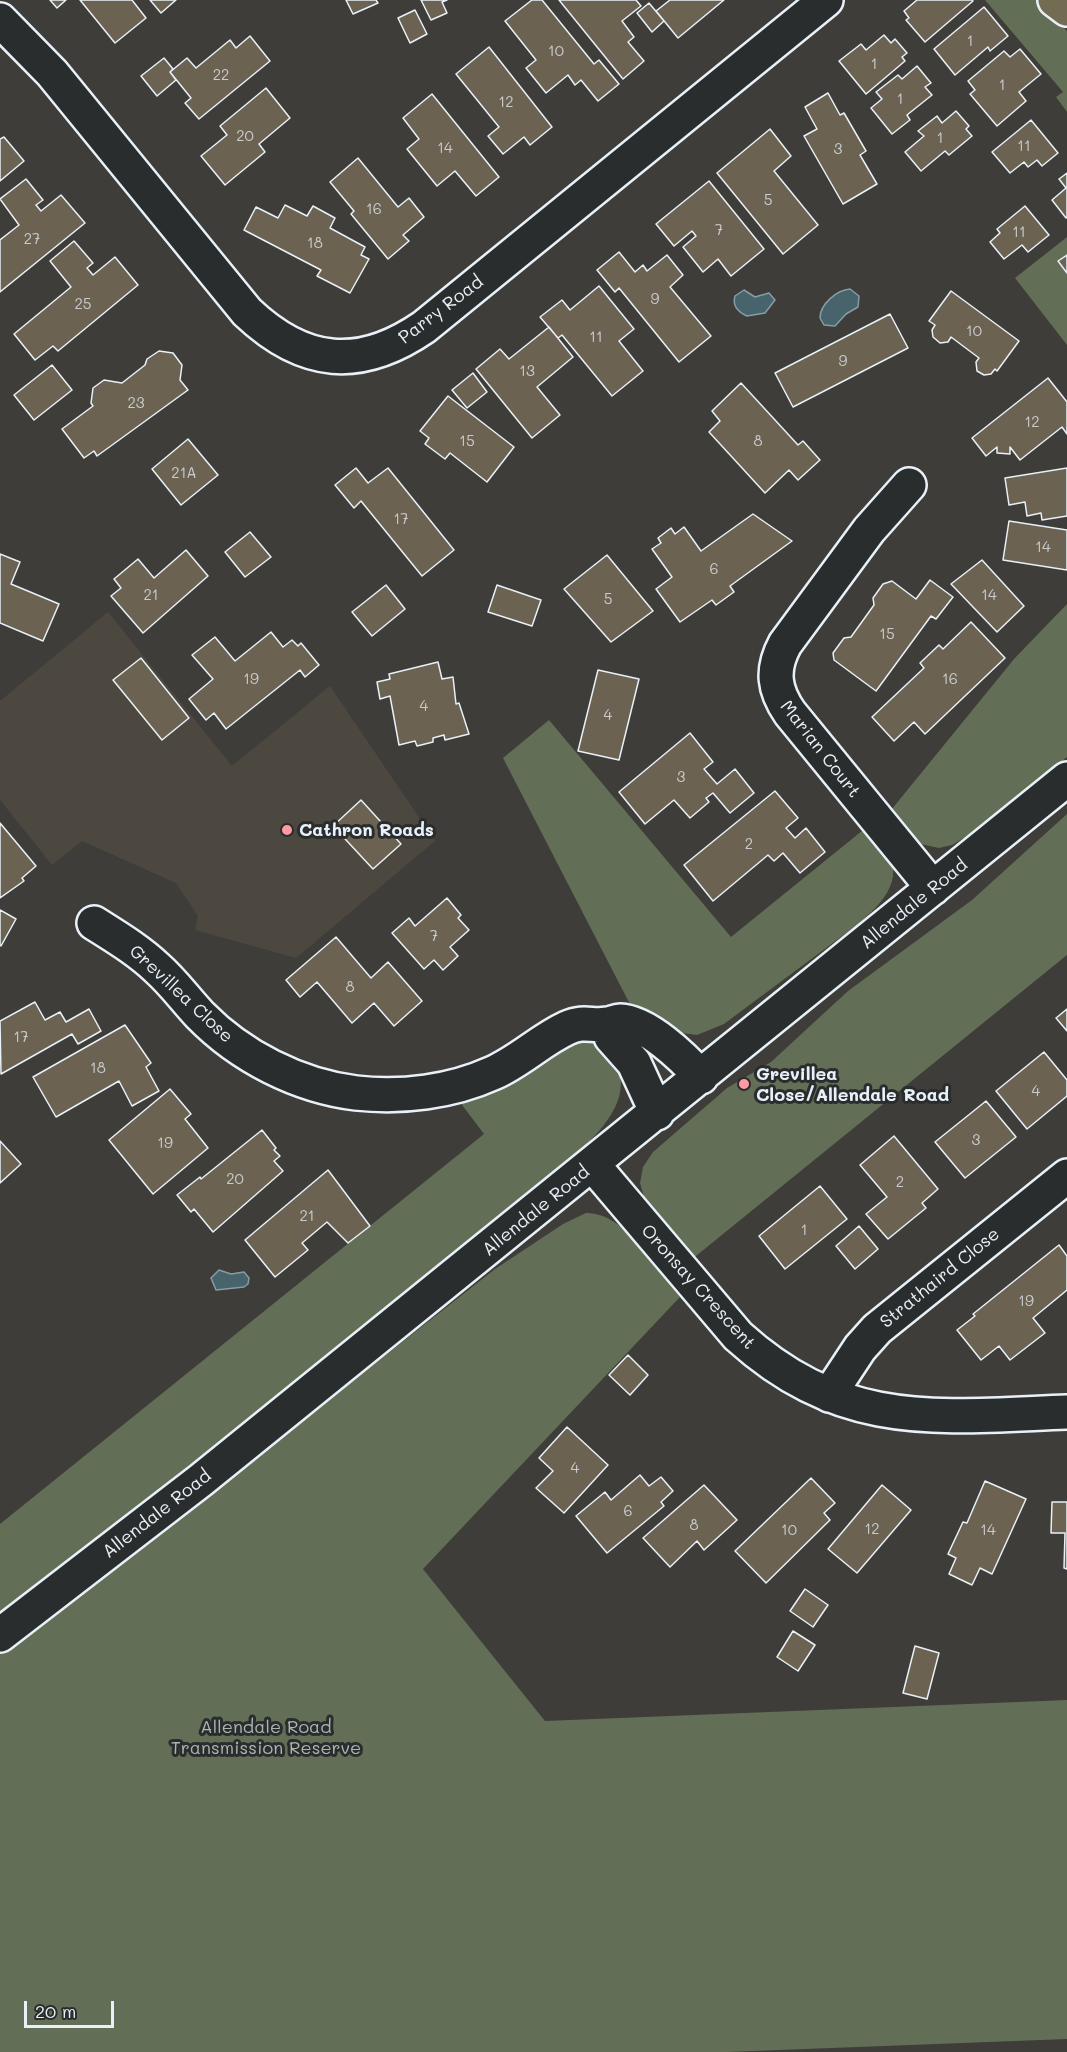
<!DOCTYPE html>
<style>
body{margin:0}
#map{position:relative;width:1067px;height:2052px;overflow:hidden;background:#3e3d39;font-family:Mali,sans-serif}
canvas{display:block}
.scale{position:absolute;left:24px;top:2001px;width:90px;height:27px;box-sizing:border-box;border:3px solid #e8f1f8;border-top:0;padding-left:8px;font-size:18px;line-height:21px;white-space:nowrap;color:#e8f1f8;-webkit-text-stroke:4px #2a2d2e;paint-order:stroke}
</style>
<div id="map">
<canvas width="1067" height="2052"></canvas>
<div class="scale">20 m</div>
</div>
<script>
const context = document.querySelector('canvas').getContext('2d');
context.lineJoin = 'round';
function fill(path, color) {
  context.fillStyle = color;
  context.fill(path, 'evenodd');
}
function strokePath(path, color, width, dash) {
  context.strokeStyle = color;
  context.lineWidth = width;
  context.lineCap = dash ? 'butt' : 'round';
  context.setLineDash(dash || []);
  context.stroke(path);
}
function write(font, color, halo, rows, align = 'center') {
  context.font = font + ' Mali,sans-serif';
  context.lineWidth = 6;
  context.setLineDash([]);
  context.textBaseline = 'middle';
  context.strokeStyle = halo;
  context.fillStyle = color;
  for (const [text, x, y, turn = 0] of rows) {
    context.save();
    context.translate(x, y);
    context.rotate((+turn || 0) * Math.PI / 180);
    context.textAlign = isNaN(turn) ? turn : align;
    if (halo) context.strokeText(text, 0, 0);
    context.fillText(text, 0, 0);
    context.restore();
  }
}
fill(new Path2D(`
 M108,612L232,766L330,686L435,841L296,958L195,930L198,916L176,883L82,841L52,865L0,800V701Z`), '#4c4840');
fill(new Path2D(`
 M985,0H1037L1067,31V112L1056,97L1063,92Z
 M1067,237V255L1059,262L1067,273V345L1015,278Z
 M1067,604V757L982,827L952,845L939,848L916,843L887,815L1014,659Z
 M549,720L731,937L868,826C875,836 889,850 892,862C899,889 875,909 857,925L724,1024L697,1035L673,1032L635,1014L503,758Z
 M1067,814V955L691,1260L651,1210L644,1197L640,1183L643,1167L653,1152L727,1088L771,1062L848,991L972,900Z
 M581,1039C598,1043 611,1047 617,1064C632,1101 601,1130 576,1155L276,1402L0,1618V1524L484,1134L456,1097Z
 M586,1213C625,1212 657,1269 680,1297L423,1569L545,1721L1067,1700V2039L727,2052H0V1653L176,1520L495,1269L563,1224Z`), '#626e55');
const water = new Path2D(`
 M850,289L859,296L858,307L846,314L835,326L824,325L820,318C820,304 837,290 850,289Z
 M744,290L755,297L769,293L775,300L765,313L747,316C738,312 732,306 735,296Z
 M219,1270L231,1274L244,1272L249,1278L248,1284L244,1287L216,1290L211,1278Z`);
fill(water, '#47646c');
strokePath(water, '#879ca4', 1.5);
const building = new Path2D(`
 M50,0H66L57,8Z
 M80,0H132L146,18L115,43Z
 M150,0H176L161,13Z
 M346,0H376L378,3L353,14Z
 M421,0H447L442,2L447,13L431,20Z
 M532,0H542L594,64L599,60L619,84L598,101L581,80L575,85L568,75L546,93L526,68L536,60L505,21Z
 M559,0H636L641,6L622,21L634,37L628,42L644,61L623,79Z
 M670,0H724L678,38L656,11Z
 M917,0H972L973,1L925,42L906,20L909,18L904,11Z
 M649,3L664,21L652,32L637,13Z
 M984,7L1008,36L990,51L988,47L955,75L934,49Z
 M415,10L427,34L410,43L398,18Z
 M884,35L891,43L895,39L907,53L902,57L905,61L866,94L839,61L861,44L866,50Z
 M250,36L270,61L199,119L185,103L191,98L170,72L187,58L196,68L230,40L236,48Z
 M489,47L552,127L530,145L524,137L503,154L488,136L499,127L456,74Z
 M1020,49L1041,74L1019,92L1026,101L997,126L970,94L975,90L968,81L1004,51L1010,57Z
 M164,58L173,69L170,72L176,80L157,96L141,76Z
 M917,66L931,83L925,87L932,95L907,115L910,120L892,134L871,108L882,99L876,92L898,75L902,79Z
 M266,88L290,118L259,144L265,152L225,185L201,156L227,135L220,126Z
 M828,93L840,115L844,113L866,151L860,155L877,184L843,204L804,136L817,129L805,107Z
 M432,94L499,177L476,196L455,171L437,186L407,149L419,139L403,118Z
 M956,111L969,126L966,129L972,136L949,155L945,151L921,171L905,152L924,136L918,131L937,116L942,123Z
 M1031,120L1058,153L1042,166L1037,160L1028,167L1024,162L1010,173L992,152Z
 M770,129L791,156L774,171L818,225L783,254L717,173Z
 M4,137L24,161L0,181V139Z
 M358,158L398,207L409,198L424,217L403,235L409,241L388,259L351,214L354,211L330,182Z
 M1067,173V217L1066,218L1052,200L1066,188L1059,179Z
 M26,179L43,200L36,205L41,211L61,195L85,223L0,292V240L19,225L0,199Z
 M709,181L764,249L731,276L718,259L703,272L683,247L696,236L692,231L674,246L656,224Z
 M285,205L307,216L313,206L335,218L330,228L365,247L361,255L369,259L350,293L317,276L321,270L244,230L256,207L278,218Z
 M1025,206L1049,235L1028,252L1022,245L1004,259L990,242L1000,233L997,229Z
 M74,241L93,263L87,268L93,275L115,257L138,285L58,351L53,346L35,360L14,334L71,287L50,261Z
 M619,252L635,272L643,265L647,271L667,255L683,275L670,287L711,336L679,362L619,288L615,292L597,270Z
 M1067,255V273L1058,261Z
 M599,286L634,329L619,341L643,371L612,396L562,335L558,338L540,317L562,300L570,310Z
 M951,291L1019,341L997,371L995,369L991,374L984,375L977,371L976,362L979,358L951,337L948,342L940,343L933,337L932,330L935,325L929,321Z
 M890,314L908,348L793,407L775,373Z
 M549,327L573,357L537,387L560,415L532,438L476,369L500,349L509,359Z
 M159,351L173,353L182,365L180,380L188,390L97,456L94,451L84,458L62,429L93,406L91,403L93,388L104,380L122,383L145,365L147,359Z
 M52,365L72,390L34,420L14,395Z
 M473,373L487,392L467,408L452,390Z
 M1048,378L1067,402V434L1062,427L1020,460L1010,447V454L997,453V447L986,456L972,438Z
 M741,383L798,445L803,441L820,460L798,480L789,470L765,493L709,432L720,421L712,411Z
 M448,396L514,447L487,482L450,453L445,459L425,444L429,438L420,431Z
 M188,439L218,475L181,505L152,469Z
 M356,468L368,483L388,468L454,550L422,576L361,501L354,508L335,485Z
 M1067,468V516L1042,520L1041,513L1027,516L1025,502L1009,505L1005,478Z
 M753,514L792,541L730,586L734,592L716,605L712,600L680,622L656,589L672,577L652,549L661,543L658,538L671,528L675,534L684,527L701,551Z
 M1009,521L1067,530V570L1003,560Z
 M250,532L271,557L245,577L225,552Z
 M186,550L208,576L143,633L111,596L121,588L114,579L138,559L154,578Z
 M0,554L20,562L11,584L59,604L43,641L0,623Z
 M607,555L653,611L611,642L564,589Z
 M982,560L1024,606L997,632L951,584Z
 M930,580L953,597L936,619L931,616L876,691L834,660L833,653L844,638L851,637L874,605L873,598L883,584L892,581L916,599Z
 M386,585L405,609L372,636L352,612Z
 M497,585L541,600L532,626L488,612Z
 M971,622L1005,658L925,734L914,722L894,741L872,717L924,668L920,663L939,645L943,649Z
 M271,632L283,647L292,640L298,646L301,643L319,665L305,677L300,670L226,729L214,713L206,720L189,699L213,679L192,655L215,637L235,661Z
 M141,658L189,718L162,740L113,680Z
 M438,662L442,679L453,677L456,704L459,703L469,734L445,740L444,735L433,738V742L417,746L415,741L399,745L390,696L380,699L377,682L390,679L389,674Z
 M598,670L639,679L619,760L578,751Z
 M690,733L713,762L704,769L717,784L735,769L754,793L730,813L713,793L706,798L709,802L690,818L674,800L645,824L619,792Z
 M775,791L798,818L786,828L795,838L806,828L825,852L800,873L783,853L774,861L768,855L713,901L684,865Z
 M361,800L401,844L373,869L333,826Z
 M0,823L36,866L22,878L24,881L0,898Z
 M447,898L461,915L458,918L469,930L450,947L458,956L443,970L434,960L424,969L392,933L409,918L415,926Z
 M0,910L16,919L1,946L0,945Z
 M336,937L371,978L388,962L422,1001L394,1026L374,1003L352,1023L317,982L300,997L286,980Z
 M35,1002L45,1020L60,1012L66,1022L89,1009L101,1031L78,1044L72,1034L1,1074L0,1021Z
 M1067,1009V1031L1056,1018Z
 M125,1025L151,1063L146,1067L159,1091L132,1106L119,1081L56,1117L33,1077Z
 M1044,1052L1067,1080V1096L1027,1129L996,1091Z
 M170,1089L191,1114L185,1119L208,1148L153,1194L109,1140Z
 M986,1101L1016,1137L965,1178L935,1142Z
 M262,1130L276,1148L274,1150L280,1156L274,1161L283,1171L213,1232L194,1209L191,1212L177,1195L200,1177L201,1179Z
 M894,1136L938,1189L922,1203L926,1208L888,1239L866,1214L887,1197L860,1165Z
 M0,1141L21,1164L0,1183Z
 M328,1170L370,1226L348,1243L327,1222L302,1243L308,1250L275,1277L245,1240Z
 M820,1186L847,1219L785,1269L759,1236Z
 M859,1226L878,1249L855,1269L836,1246Z
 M1059,1245L1067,1256V1290L1033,1318L1045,1333L1010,1360L999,1346L981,1360L957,1330L975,1316L973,1314Z
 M628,1355L648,1375L630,1395L609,1375Z
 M567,1427L608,1465L564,1513L536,1488L553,1471L539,1458Z
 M640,1475L649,1486L661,1477L673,1491L661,1502L664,1506L607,1553L576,1516L605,1492L611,1500Z
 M811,1478L835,1503L824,1513L830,1520L766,1583L735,1551Z
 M985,1481L1026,1499L992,1574L980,1568L972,1585L949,1574L956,1558L948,1554L963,1522L967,1523Z
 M704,1485L737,1520L704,1550L697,1541L670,1567L643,1538Z
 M882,1485L911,1510L857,1573L828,1549Z
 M1052,1502H1067V1569L1064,1568L1065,1533H1051Z
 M805,1589L828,1605L813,1627L790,1611Z
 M793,1631L815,1645L798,1671L777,1657Z
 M915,1646L939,1653L927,1699L903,1693Z`);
fill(building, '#6b6252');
strokePath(building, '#e8f1f8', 1.5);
const minor = new Path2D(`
 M0,20L52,73L247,312C304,366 360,371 424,327L826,0
 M909,485L869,530L785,644C771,670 774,690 790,713L933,888
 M94,923C116,937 138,950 157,968C173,982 185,999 200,1015C240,1056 298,1086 356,1093C402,1098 451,1092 493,1073C520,1061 541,1040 567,1028C585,1020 592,1027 607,1024C612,1024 615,1021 620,1021C647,1022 684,1058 701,1077
 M606,1025L611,1037L634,1063L657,1113
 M593,1165L738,1336C843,1431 937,1417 1067,1412
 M829,1395L860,1348L877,1329L1067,1176
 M0,1635L201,1480L1067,779`);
const major = new Path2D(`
 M1055,0L1067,9`);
strokePath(minor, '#e8f1f8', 38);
strokePath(major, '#e8f1f8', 38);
strokePath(minor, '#2a2d2e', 33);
strokePath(major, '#736b52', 33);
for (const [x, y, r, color] of [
 [287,830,6,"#ff9aa2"],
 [744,1084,6,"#ff9aa2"]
]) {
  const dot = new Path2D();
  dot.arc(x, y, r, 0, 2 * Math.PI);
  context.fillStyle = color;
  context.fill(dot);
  strokePath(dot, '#2a2d2e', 2);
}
write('15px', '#c9cdce', null, [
 ["1",970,41],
 ["10",556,51],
 ["1",874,64],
 ["22",221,75],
 ["1",1002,85],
 ["1",900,99],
 ["12",506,102],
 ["20",245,136],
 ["1",940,138],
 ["11",1024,146],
 ["14",445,148],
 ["3",838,149],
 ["5",768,200],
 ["16",374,209],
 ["7",719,230],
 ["11",1019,232],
 ["27",32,239],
 ["18",315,243],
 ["9",655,299],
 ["25",83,304],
 ["10",974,331],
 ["11",596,337],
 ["9",843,361],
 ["13",527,371],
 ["23",136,403],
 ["12",1032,422],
 ["15",467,441],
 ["8",758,441],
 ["21A",184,473],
 ["17",401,519],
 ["14",1043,547],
 ["6",714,569],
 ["21",151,595],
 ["14",989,595],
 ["5",608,599],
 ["15",887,634],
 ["19",251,679],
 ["16",950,679],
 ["4",424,706],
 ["4",608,715],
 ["3",681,777],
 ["2",749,844],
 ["7",434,936],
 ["8",350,987],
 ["17",21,1037],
 ["18",98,1068],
 ["4",1036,1091],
 ["3",976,1140],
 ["19",165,1143],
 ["20",235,1179],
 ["2",900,1182],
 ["21",307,1216],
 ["1",804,1230],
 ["19",1026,1301],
 ["4",575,1468],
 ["6",628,1511],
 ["8",694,1525],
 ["12",872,1529],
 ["10",789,1530],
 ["14",988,1530]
]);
write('18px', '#e8f1f8', '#2a2d2e', [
 ["Parry Road",441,310,-37],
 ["Marian Court",820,749,52],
 ["Allendale Road",914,904,-39],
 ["Grevillea Close",181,994,43],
 ["Allendale Road",536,1211,-39],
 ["Strathaird Close",940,1278,-39],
 ["Oronsay Crescent",698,1287,48],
 ["Allendale Road",157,1514,-38]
]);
write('bold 18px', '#e8f1f8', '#2a2d2e', [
 ["Cathron Roads",299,830],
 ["Grevillea",756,1074],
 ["Close/Allendale Road",756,1095]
], 'left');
write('18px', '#acb6af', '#2a2d2e', [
 ["Allendale Road",266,1727],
 ["Transmission Reserve",266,1748]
]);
</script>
